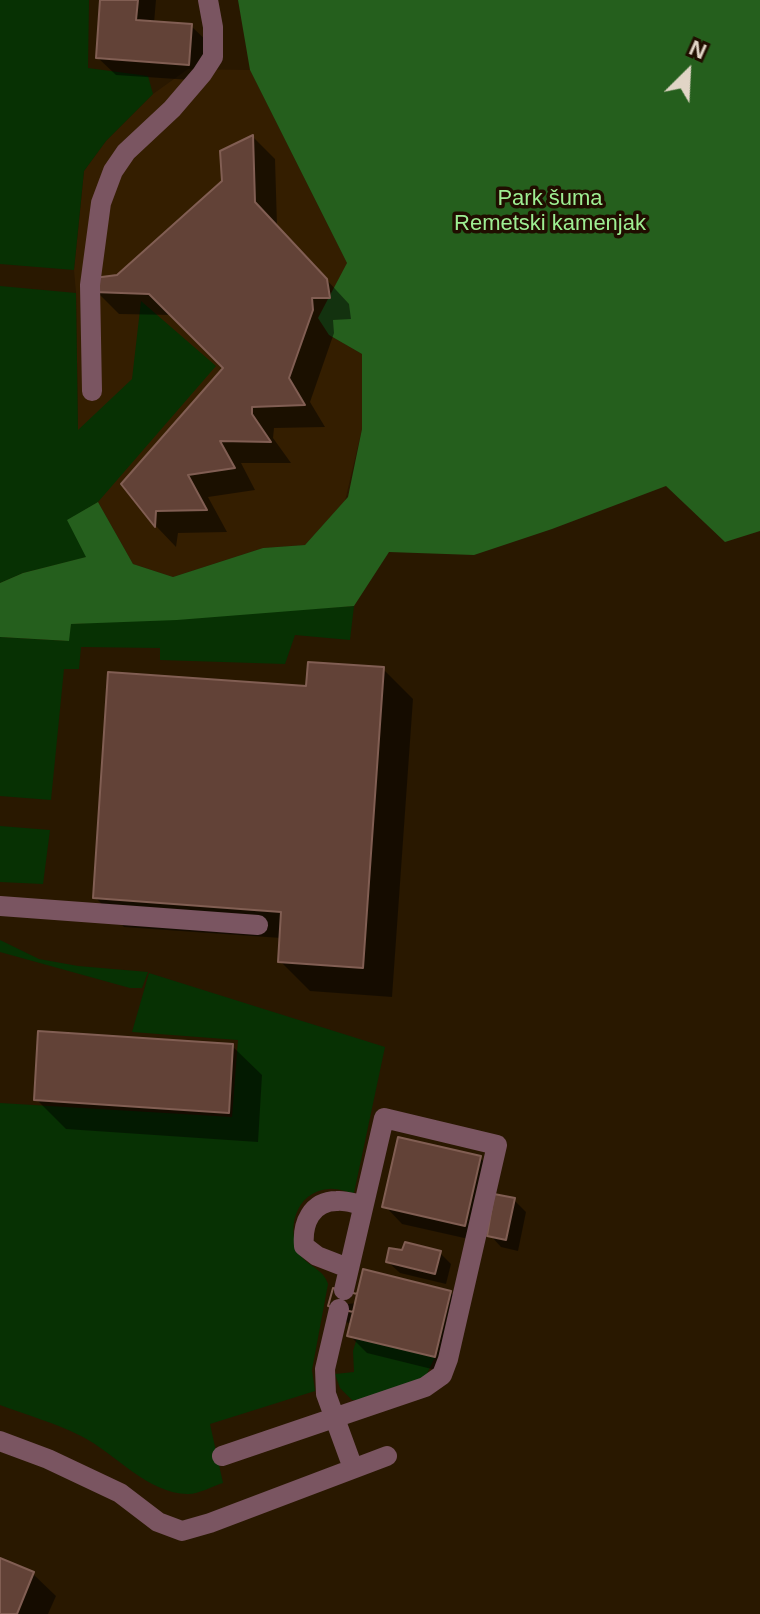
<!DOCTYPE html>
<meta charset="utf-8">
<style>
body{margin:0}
#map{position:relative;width:760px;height:1614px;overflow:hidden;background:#291800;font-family:Arial,sans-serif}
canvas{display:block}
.north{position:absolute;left:648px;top:32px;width:80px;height:80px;-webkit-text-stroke:6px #200e00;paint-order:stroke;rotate:24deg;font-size:22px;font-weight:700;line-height:32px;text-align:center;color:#e1d5c6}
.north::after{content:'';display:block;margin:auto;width:28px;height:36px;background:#e1d5c6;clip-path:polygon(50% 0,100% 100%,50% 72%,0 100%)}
</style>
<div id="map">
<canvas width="760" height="1614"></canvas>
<div class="north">N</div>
</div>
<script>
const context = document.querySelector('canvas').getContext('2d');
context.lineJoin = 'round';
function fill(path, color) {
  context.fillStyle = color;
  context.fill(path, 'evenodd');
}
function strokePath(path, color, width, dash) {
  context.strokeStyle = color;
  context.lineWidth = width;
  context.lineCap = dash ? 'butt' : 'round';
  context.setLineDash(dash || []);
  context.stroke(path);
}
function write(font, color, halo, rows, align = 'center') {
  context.font = font + ' Arial,sans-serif';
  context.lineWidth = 7;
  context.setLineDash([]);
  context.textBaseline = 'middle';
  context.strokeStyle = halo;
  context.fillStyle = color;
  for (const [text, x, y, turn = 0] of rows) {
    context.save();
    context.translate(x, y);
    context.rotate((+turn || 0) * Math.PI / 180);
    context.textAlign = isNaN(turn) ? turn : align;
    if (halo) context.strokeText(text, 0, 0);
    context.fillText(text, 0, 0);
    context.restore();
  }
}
fill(new Path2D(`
 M188,69L250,70L347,263L329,335L362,354V429L345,501L305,545L263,548L173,577L133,564L98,502L78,431L76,293L74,270L84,171L106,141L153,94Z`), '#341e00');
fill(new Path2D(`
 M0,0H89L88,68L148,76L153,94L106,141L84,171L74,270L0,264Z
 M0,286L76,293L78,430L132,379L141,301L216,366L98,502L68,520L87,557L23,573L0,583Z
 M354,606L350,640L295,635L285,664L160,660V648L81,647L79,669H64L51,800L0,796V637L68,641L71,624Z
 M0,826L50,830L43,884L0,882Z
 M0,940L39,959L78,966L148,972L142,988H130L0,952Z
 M149,973L385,1047L354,1193C346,1192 337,1188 329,1189C295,1191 284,1232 302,1257C310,1267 324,1270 328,1284L312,1370L315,1391L210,1424L223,1483C213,1486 199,1494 188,1494C148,1494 115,1453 81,1436C55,1423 27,1415 0,1405V1103L232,1117L238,1040L132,1032Z
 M357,1338L435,1357L425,1378L364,1400H352L340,1388L335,1374L354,1372L353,1351Z`), '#073103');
fill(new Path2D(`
 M238,0H760V531L725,542L666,486L552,529L474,555L389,552L354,606L177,620L71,624L69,641L0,637V583L23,573L86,557L67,520L98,502L133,564L173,577L263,548L305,545L348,497L362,429V354L329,335L318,318L347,263L250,70Z`), '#255f1d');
fill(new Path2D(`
 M102,0H156L154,23L191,26L209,43L206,81L116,75L98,58Z
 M253,137L275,159L277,226L349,304L351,319L333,320L334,333L310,402L325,427L274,428L273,438L291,463H241L255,490L208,497L227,532L178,533L176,547L156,526L123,484L226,368L173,315L119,314L96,291L118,277L224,182Z
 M383,669L413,699L392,997L310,991L280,961L281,938L124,927L95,897Z
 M232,1046L262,1075L258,1142L66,1129L36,1099Z
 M480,1158L497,1175L493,1196L514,1200L526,1212L518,1251L501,1247L490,1235L496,1197L482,1242L402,1224L385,1206Z
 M440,1253L451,1264L446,1284L400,1273L388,1262Z
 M450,1292L467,1310L452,1374L367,1353L349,1335L352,1324L348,1323L331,1306Z
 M0,1560L33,1574L56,1596L48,1614H0Z`), '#0007');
const building = new Path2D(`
 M100,0H138L136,20L192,24L189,65L96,58Z
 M253,135L255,202L327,279L330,298H312L313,310L289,378L305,405L252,407V414L271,442L220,441L235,468L188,475L207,510L156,511L155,527L121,484L223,368L149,294L94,292V278L117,275L222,181L220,151Z
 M308,662L384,667L363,968L278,962L281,912L93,898L108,672L306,686Z
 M38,1031L233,1044L229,1113L34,1100Z
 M398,1137L481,1156L465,1226L382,1207Z
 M494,1194L515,1198L506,1240L487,1236Z
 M405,1242L441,1251L435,1274L386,1262L389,1248L402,1250Z
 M363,1269L451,1291L435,1357L347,1336L353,1312L328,1306L333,1288L357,1294Z
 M333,1288L357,1294L353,1312L328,1306Z
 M0,1558L34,1572L17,1614H0Z`);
fill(building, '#624237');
strokePath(building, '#815e53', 2);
strokePath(new Path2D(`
 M92,391L90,285L101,203L113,171L126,152L172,109L202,74L213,57V27L208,0
 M0,906L258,925
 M348,1268L317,1256L304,1246C302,1224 311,1201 337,1201C346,1200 355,1204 363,1205
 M339,1309L325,1369L326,1394L353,1468
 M0,1441L48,1459L120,1493L158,1522L182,1531L210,1523L387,1456
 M222,1456L425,1387L442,1375L448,1359L497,1145L384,1118L344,1290`), '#7a5561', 20);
write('22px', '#9eee92', '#200e00', [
 ["Park šuma",550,199],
 ["Remetski kamenjak",550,224]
]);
</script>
